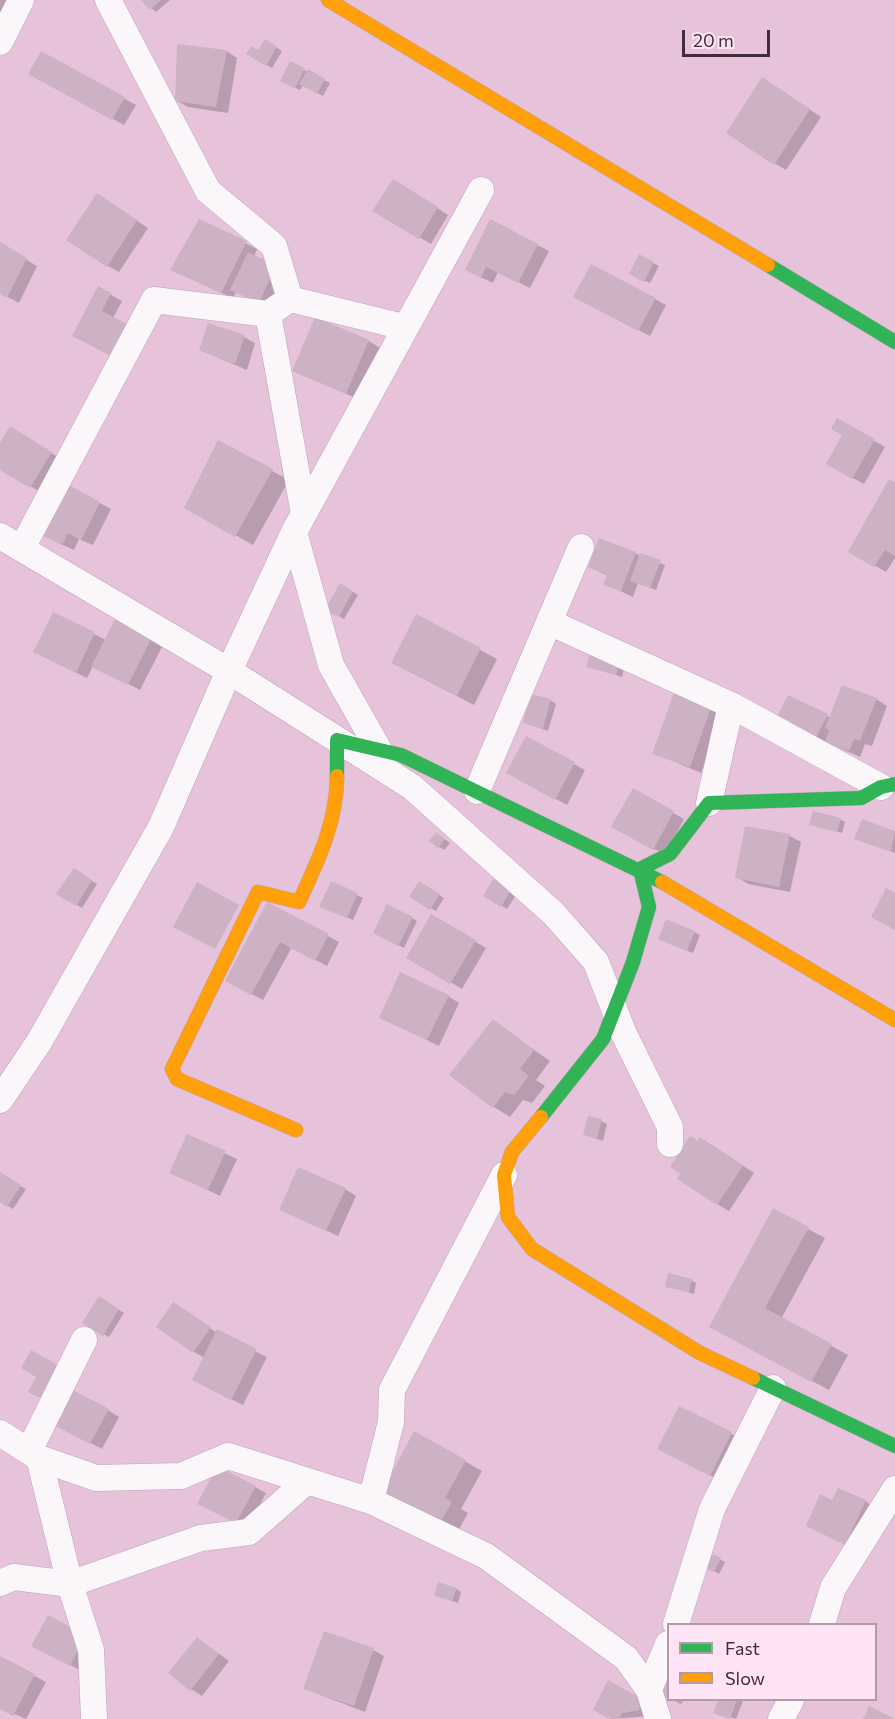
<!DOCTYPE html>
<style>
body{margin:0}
#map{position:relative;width:895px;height:1719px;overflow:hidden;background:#e6c3db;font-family:Commissioner,sans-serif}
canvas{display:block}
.legend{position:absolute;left:667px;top:1623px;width:210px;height:78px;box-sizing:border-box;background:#fee4f5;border:2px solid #b39aab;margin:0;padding:8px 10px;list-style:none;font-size:18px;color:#432b3c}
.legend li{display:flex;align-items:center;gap:12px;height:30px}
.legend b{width:30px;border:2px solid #b39aab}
.scale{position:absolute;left:682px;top:30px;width:88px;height:27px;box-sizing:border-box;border:3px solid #432b3c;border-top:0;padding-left:8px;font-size:18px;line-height:21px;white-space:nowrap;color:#432b3c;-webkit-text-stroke:4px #fee4f5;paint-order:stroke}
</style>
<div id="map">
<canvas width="895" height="1719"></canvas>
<ul class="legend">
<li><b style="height:8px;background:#30b455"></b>Fast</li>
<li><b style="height:8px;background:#ff9f0a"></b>Slow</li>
</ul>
<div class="scale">20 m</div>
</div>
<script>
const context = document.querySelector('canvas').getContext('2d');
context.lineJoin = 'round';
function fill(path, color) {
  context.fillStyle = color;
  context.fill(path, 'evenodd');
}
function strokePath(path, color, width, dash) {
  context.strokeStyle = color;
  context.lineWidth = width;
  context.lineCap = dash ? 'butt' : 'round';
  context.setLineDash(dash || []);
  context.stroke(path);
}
fill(new Path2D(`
 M0,0H15L0,16Z
 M143,0H170L156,12Z
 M265,41L282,51L272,68L248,54L259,52Z
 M226,51L237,58L228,113L188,107L176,100Z
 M42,53L136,105L124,125L30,74Z
 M290,63L330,83L323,96L303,85L300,90L287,84Z
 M774,86L821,117L786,170L774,163Z
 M405,187L448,215L431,244L374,211Z
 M108,202L148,228L119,272L108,266Z
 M199,221L257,249L254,256L287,273L270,308L236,292L233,298L172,270Z
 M491,221L549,251L530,288L498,272L493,283L478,276Z
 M0,244L37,266L19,303L0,293Z
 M640,256L659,266L650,283L636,277Z
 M99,288L122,301L113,318L85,342Z
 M655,299L666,305L650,336L587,303Z
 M244,337L255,343L247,370L200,350Z
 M369,341L380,348L358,399L294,371Z
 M838,420L885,447L864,484L828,464L844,435Z
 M11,429L63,460L42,493L0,468V446Z
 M218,442L289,480L253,545L186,507Z
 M895,484V558L886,572L850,552Z
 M68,486L111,509L93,545L79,539L74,550L54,541Z
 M600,540L665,565L656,590L638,583L633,597L605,584L608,576L589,567Z
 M341,585L358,595L344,619L327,609Z
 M53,614L106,640L117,617L165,641L140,690L93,666L87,678L46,658Z
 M417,616L497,659L474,705L393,663Z
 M625,665L622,677L588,666Z
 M789,697L831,718L876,699L887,706L872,746L865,744L860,757L828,743L827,746L790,721Z
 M550,700L556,704L548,731L525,723Z
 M711,708L722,715L701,773L654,753Z
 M526,738L585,770L567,805L519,779Z
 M633,791L684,819L665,855L613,826Z
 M840,819L845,822L842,833L811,824Z
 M863,820L895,832V853L862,841Z
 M747,827L790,836L801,842L790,892L748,884L737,877Z
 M442,837L450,843L444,850L431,841Z
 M74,870L97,884L82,908L58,893Z
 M494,881L516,895L507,909L485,895Z
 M332,883L363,898L353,920L327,909Z
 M420,883L444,898L436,911L411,896Z
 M268,904L339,942L327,966L292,947L263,1000L238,987Z
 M432,916L486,948L462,989L408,957Z
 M412,918L417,921L404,948L380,936Z
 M694,932L700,935L693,953L665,942Z
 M448,996L459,1003L439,1046L392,1023Z
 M493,1021L550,1061L536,1080L545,1086L532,1103L523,1100L510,1117L494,1107Z
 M601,1121L607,1124L603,1141L585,1135Z
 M188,1136L237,1159L220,1196L171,1172Z
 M698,1143L712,1145L754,1173L729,1211L717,1204Z
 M0,1174L26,1189L13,1209L0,1201Z
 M345,1189L356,1196L338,1236L281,1209Z
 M808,1229L825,1238L781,1319L848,1355L829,1390L728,1336Z
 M691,1280L696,1283L694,1294L667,1286Z
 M100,1298L124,1313L109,1337L84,1323Z
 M185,1311L217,1333L267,1357L243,1405L205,1386V1358L194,1352Z
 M680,1408L743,1440L722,1481L671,1455Z
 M108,1410L119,1417L102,1449L66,1430Z
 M415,1433L482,1471L461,1509L468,1513L457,1533L400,1502Z
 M255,1487L266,1493L248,1528L211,1509Z
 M865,1501L876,1508L857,1550L808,1526L833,1502Z
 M713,1556L725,1562L719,1574L707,1567Z
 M456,1589L461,1592L458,1603L435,1595Z
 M85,1636L82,1671L45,1652Z
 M197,1638L229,1661L202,1696L191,1689Z
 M373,1650L384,1656L365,1712L305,1689Z
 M0,1658L46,1682L26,1719L0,1708Z
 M609,1682L653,1707L650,1716L612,1719Z
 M672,1700H684L681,1704Z
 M720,1700L743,1701L736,1719L715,1712Z`), '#0003');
fill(new Path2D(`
 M141,0H161L150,10Z
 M265,39L277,47L266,66L246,54L251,46L258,50Z
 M177,44L227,50L216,107L175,101Z
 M41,51L125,97L112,120L28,74Z
 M290,61L305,68L295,89L280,81Z
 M308,69L325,79L317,94L299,84Z
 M762,77L810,109L774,165L726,133Z
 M393,179L438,207L419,239L372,211Z
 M97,193L137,220L107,267L66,240Z
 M199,219L247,241L221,293L170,270Z
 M490,219L538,244L518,283L486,267L481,278L465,270Z
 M0,242L27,258L7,298L0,294Z
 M248,252L276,265L259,303L230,290Z
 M639,254L654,262L644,282L629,274Z
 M591,264L656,298L638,331L573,297Z
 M98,286L111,293L102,311L127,324L111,356L72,336Z
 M315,317L369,340L346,394L292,371Z
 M208,323L245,335L235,364L199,350Z
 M837,418L875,439L852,479L826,464L842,435L831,429Z
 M10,426L52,452L30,488L0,470V443Z
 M218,440L273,469L235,537L184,508Z
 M889,479L895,482V556L885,550L874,567L848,552Z
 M67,484L100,502L81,540L68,533L62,545L41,535Z
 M599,538L636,552L621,591L603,585L607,575L588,567Z
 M640,553L661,560L650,588L630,581Z
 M340,583L353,591L339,617L325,610Z
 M53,612L95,632L76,673L33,652Z
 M416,614L481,648L457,696L391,663Z
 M117,615L154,633L128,685L91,667Z
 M590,653L620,660L616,675L586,667Z
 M842,685L877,698L860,741L854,739L849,751L825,742L829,730L825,728Z
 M674,693L711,707L690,767L652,754Z
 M531,694L551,699L543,729L523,723Z
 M788,695L828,714L815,740L786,726L789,721L778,715Z
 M526,736L575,762L555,800L506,773Z
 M633,788L674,811L653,850L611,827Z
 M813,811L841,818L837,832L809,825Z
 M862,819L895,831L891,852L854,839Z
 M745,826L790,834L779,887L735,878Z
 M436,832L445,839L438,848L429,841Z
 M74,868L92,880L76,906L56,894Z
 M493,879L511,890L501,907L483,896Z
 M331,881L358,893L347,918L319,907Z
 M419,881L440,894L430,910L409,897Z
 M197,882L239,905L215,949L173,927Z
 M886,888L895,893V930L871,917Z
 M267,902L329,934L315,961L280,942L251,995L225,981Z
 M387,904L413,917L398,946L373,933Z
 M431,914L476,940L450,984L406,958Z
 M666,919L695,931L687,951L658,939Z
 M400,972L449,995L427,1040L379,1018Z
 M493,1019L534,1050L520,1069L529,1076L514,1095L505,1092L493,1108L449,1075Z
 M588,1116L602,1119L597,1139L583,1135Z
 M187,1134L226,1151L208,1190L169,1173Z
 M690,1136L698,1141L700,1137L743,1166L717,1205L677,1179L680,1174L670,1167Z
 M298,1167L346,1188L326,1231L279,1210Z
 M0,1172L21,1185L7,1207L0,1202Z
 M773,1208L809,1227L765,1308L832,1344L811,1382L709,1327Z
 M668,1273L692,1279L689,1292L665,1287Z
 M99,1296L119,1309L103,1336L82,1323Z
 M173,1302L211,1327L193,1353L156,1327Z
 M217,1329L257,1349L231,1400L192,1380Z
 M31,1350L58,1365L40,1398L28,1392L36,1377L21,1368Z
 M71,1389L109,1409L90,1444L52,1424Z
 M679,1406L732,1432L710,1476L657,1449Z
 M414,1431L466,1460L445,1498L452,1502L439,1524L381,1493Z
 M217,1466L256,1486L236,1523L197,1504Z
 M838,1488L866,1500L845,1545L806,1526L820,1494L832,1500Z
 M713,1554L721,1558L714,1572L705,1568Z
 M438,1582L457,1588L452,1601L434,1596Z
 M48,1615L86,1635L70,1666L31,1646Z
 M324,1631L374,1648L354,1706L303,1689Z
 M197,1637L219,1654L190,1691L168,1673Z
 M0,1656L35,1674L13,1716L0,1709Z
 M668,1674V1699L654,1691Z
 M608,1680L642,1699L639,1710L622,1713L619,1719H610L593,1710Z
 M718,1700H737L730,1719L713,1713Z
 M869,1706L895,1719H863Z`), '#cdb1c4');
const street = new Path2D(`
 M108,0L208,191L274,246L290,299
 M0,42L21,0
 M268,314L304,514
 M294,532L331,665L379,750
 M0,536L229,671L412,787L554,914L596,962L623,1032L670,1127V1144
 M22,548L154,300L268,314L290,299L404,327
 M549,622L731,705L881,787
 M477,791L581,547
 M709,803L731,705
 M0,1100L39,1042L161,827L229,671L294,532L481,190
 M0,1433L39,1458L96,1478L181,1476L228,1456L371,1501L486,1556L626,1658L649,1690L658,1719
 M29,1451L84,1340
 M39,1458L70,1584L91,1650L94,1719
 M371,1501L391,1422L392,1390L504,1175
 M0,1583L14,1577L70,1584L201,1538L249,1532L307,1481
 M676,1624L712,1509L773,1388
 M822,1624L833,1588L895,1489
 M649,1690L668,1644
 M781,1719L791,1700`);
const fast = new Path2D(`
 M768,265L895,342
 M337,776V740L401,755L662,882
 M541,1117L603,1039L633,962L649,907L640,869L670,854L709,803L861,798L881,787L895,784
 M753,1378L895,1446`);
const slow = new Path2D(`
 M328,0L768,265
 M662,882L895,1020
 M541,1117L512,1152L504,1175L508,1217L532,1249L700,1353L753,1378
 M296,1130L177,1079L172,1069L258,892L299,902C318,861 337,822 337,776`);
strokePath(street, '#bea3b6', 27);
strokePath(fast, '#bea3b6', 15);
strokePath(slow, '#bea3b6', 15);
strokePath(street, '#fbf6fa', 26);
strokePath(fast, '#30b455', 14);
strokePath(slow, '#ff9f0a', 14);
</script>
